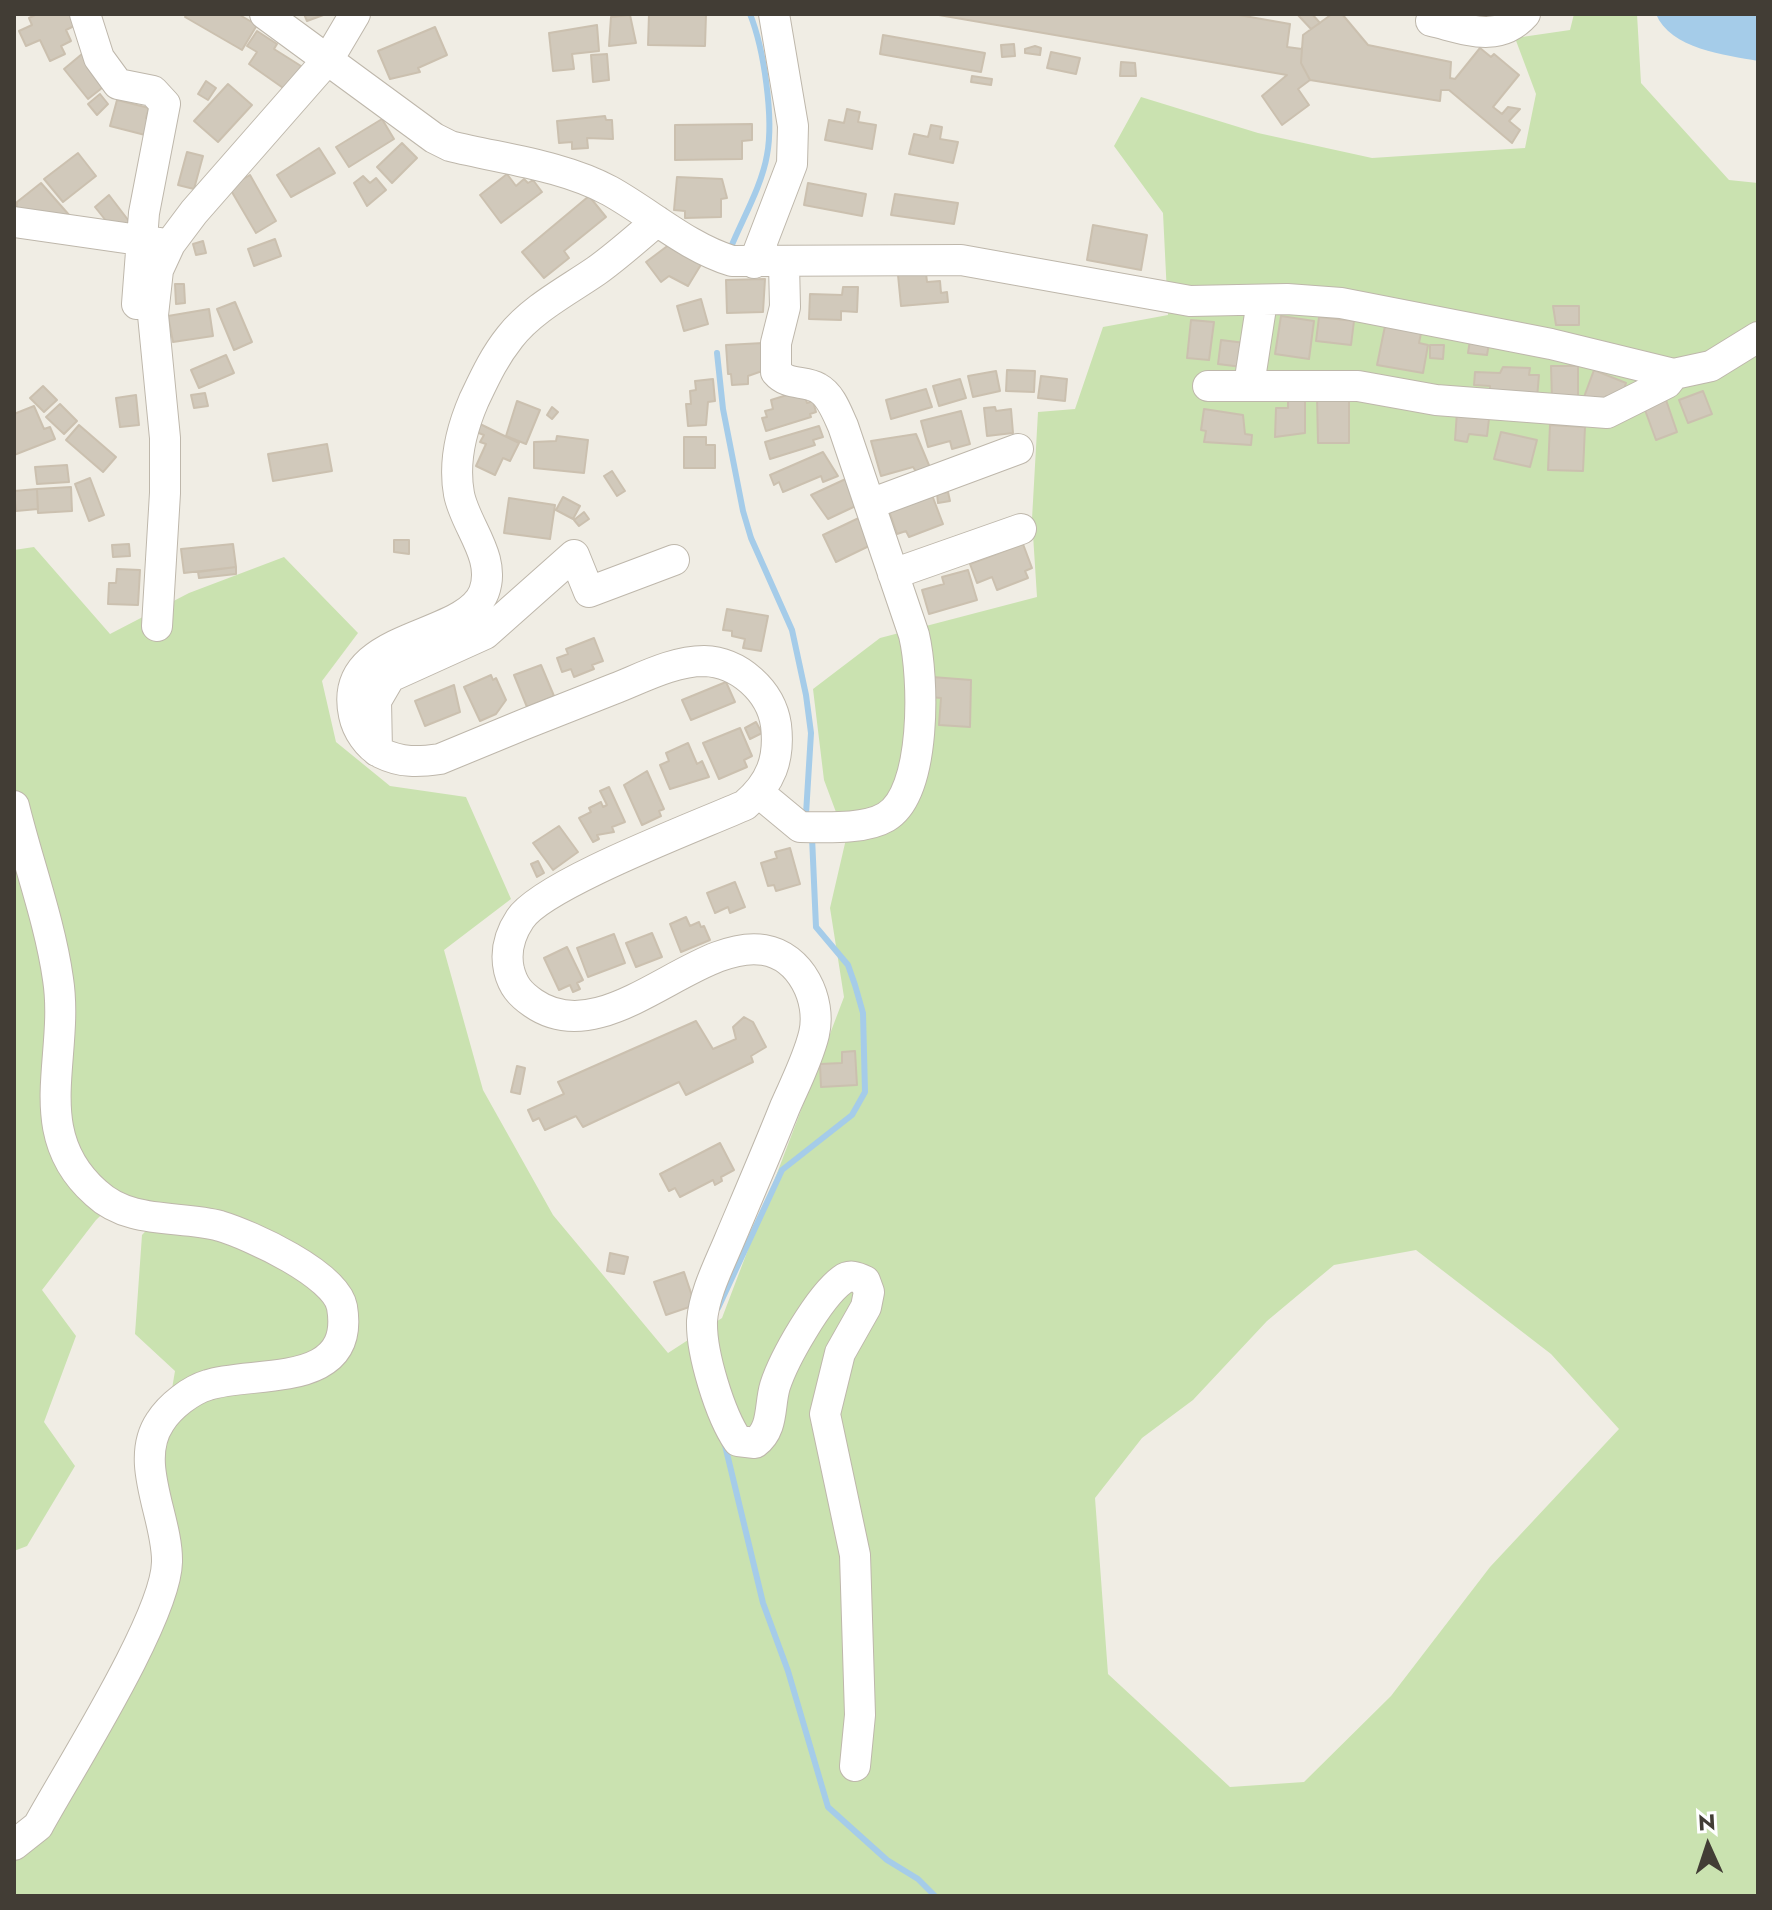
<!DOCTYPE html>
<style>
body{margin:0}
#map{position:relative;width:1772px;height:1910px;overflow:hidden;background:#f0ede4;font-family:Jost,sans-serif}
canvas{display:block}
.frame{position:absolute;inset:0;border:16px solid #423d35;pointer-events:none}
.north{position:absolute;left:1668px;top:1806px;width:80px;height:80px;-webkit-text-stroke:6px #fff;paint-order:stroke;rotate:357deg;font-size:22px;font-weight:700;line-height:32px;text-align:center;color:#423d35}
.north::after{content:'';display:block;margin:auto;width:28px;height:36px;background:#423d35;clip-path:polygon(50% 0,100% 100%,50% 72%,0 100%)}
</style>
<div id="map">
<canvas width="1772" height="1910"></canvas>
<div class="frame"></div>
<div class="north">N</div>
</div>
<script>
const context = document.querySelector('canvas').getContext('2d');
context.lineJoin = 'round';
function fill(path, color) {
  context.fillStyle = color;
  context.fill(path, 'evenodd');
}
function strokePath(path, color, width, dash) {
  context.strokeStyle = color;
  context.lineWidth = width;
  context.lineCap = dash ? 'butt' : 'round';
  context.setLineDash(dash || []);
  context.stroke(path);
}
fill(new Path2D(`
 M1574,14H1637L1641,83L1729,180L1758,183V1896H14V1836L102,1685L152,1627L164,1436L175,1371L135,1334L142,1235L160,1216L121,1196L96,1220L42,1290L76,1336L44,1422L75,1466L27,1546L14,1551V550L34,547L110,634L189,593L284,557L358,633L322,681L336,742L390,786L466,797L511,899L444,950L483,1090L553,1215L668,1353L722,1318L844,997L830,908L846,839L824,780L813,689L880,638L1037,597L1032,519L1038,412L1075,409L1103,327L1168,315L1163,213L1114,146L1141,97L1258,133L1372,158L1525,148L1536,94L1515,38L1570,30ZM1416,1250L1551,1354L1619,1429L1490,1567L1391,1696L1304,1782L1230,1787L1108,1674L1095,1498L1142,1438L1193,1400L1267,1321L1334,1265Z`), '#cae2b0');
fill(new Path2D(`
 M1656,14H1758V61C1726,55 1670,49 1656,14Z`), '#a5cce9');
strokePath(new Path2D(`
 M731,247C743,218 762,185 767,155C774,118 764,49 750,14
 M717,353L723,409L743,511L751,538L792,630L806,695L811,733L806,814
 M718,1308L782,1170L852,1115L865,1092L863,1013L855,985L848,965L816,927L812,837
 M724,1441L763,1603L788,1671L828,1807L887,1860L918,1879L935,1896`), '#a5cce9', 6);
const building = new Path2D(`
 M37,14H79L82,22L66,30L71,41L61,46L65,54L50,61L40,40L26,46L19,31L32,25L29,18Z
 M187,14H238L257,25L242,50L185,17Z
 M304,14H326L307,21Z
 M649,14H706L705,46L648,45Z
 M933,14H1233L1290,24L1287,47L1302,49L1301,63L1310,80L1298,89L1309,105L1282,125L1262,96L1287,75Z
 M1297,14H1312L1320,23L1311,29Z
 M1332,14H1342L1368,45L1451,62L1450,78L1455,79L1480,48L1491,57L1494,54L1519,75L1493,107L1502,114L1508,107L1520,109L1509,121L1520,130L1512,143L1449,90H1441L1440,101L1310,80L1301,63L1303,35Z
 M630,15L636,43L609,46L611,17Z
 M597,25L599,51L572,54L574,69L553,71L549,33Z
 M435,27L447,55L418,68L420,72L390,79L378,51Z
 M257,31L277,44L274,49L301,66L286,90L249,64L257,52L247,46Z
 M883,35L985,53L981,72L880,54Z
 M1014,44L1015,56L1002,57L1001,45Z
 M1035,46L1041,48L1040,55L1025,53V49Z
 M1051,52L1080,58L1076,74L1047,68Z
 M82,54L107,84L88,99L64,69Z
 M607,54L609,80L593,82L591,55Z
 M1121,62L1135,63L1136,76H1120Z
 M972,76L992,79L991,85L971,82Z
 M206,81L216,88L208,100L198,94Z
 M228,84L252,105L218,142L194,121Z
 M100,94L108,104L97,115L88,104Z
 M117,100L149,108L146,118L153,120L149,136L110,126Z
 M847,109L860,112L858,122L876,125L872,149L825,140L829,120L844,123Z
 M605,116L606,120H612L613,139L587,138L588,148L572,149V142L559,143L557,121Z
 M382,119L394,139L349,167L336,147Z
 M752,124V140L742,141V159L675,160V125Z
 M931,125L942,127L940,139L958,142L953,163L909,154L914,134L928,137Z
 M402,143L417,158L392,183L377,167Z
 M319,148L335,173L291,197L277,175Z
 M187,152L203,156L194,189L178,185Z
 M78,153L96,176L63,202L44,179Z
 M507,174L516,186L524,179L528,183L533,180L542,192L501,223L480,195Z
 M250,175L276,221L256,233L229,187Z
 M363,176L370,183L376,178L386,190L367,206L354,183Z
 M677,177L722,179L727,198L721,199V217L685,218V211L674,210Z
 M41,183L70,216H16L17,202Z
 M808,183L866,194L862,216L804,205Z
 M895,194L958,203L954,224L891,215Z
 M109,195L135,229L111,227L95,207Z
 M589,196L606,217L564,251L569,258L544,278L522,252Z
 M1093,225L1147,235L1141,270L1087,260Z
 M275,239L281,256L254,266L248,249Z
 M203,241L206,253L196,255L193,244Z
 M670,244L702,263L688,286L669,276L661,282L646,262Z
 M926,273L927,282L940,281L941,293L947,292L948,302L901,306L898,275Z
 M765,279L763,312L727,313L726,280Z
 M175,284H184L185,303L176,304Z
 M843,287H858L857,312L841,311V320L809,319L810,294L842,295Z
 M701,299L708,324L684,331L677,306Z
 M235,302L252,342L234,350L217,309Z
 M1553,306H1579V325H1556Z
 M209,309L213,336L173,342L168,316Z
 M1281,316L1314,321L1309,359L1275,354Z
 M1319,317L1354,321L1351,345L1316,341Z
 M1191,320L1214,322L1209,360L1187,358Z
 M1385,326L1421,333L1419,343L1428,345L1423,373L1377,365Z
 M1221,340L1245,343L1242,367L1218,364Z
 M1470,340L1489,343L1487,355L1468,353Z
 M763,343L765,370L748,376V384L732,385L731,374H728L726,345Z
 M1430,345H1444L1443,359L1430,358Z
 M226,355L234,373L199,388L191,370Z
 M1551,366H1578V399L1552,400Z
 M1503,367L1530,368L1529,375H1539L1537,398L1490,396V386L1474,385L1475,372L1500,373Z
 M1007,370L1035,371L1034,392L1006,391Z
 M1594,370L1626,383L1621,398L1606,396L1604,404L1584,397Z
 M996,371L1000,391L973,397L968,376Z
 M1041,376L1067,379L1065,401L1038,398Z
 M713,379L715,401L708,402L706,425L688,426L686,404H691L690,391L696,390L695,381Z
 M960,379L966,398L939,406L933,386Z
 M43,386L57,400L44,412L30,398Z
 M926,389L932,407L891,419L886,400Z
 M803,390L807,403L813,401L816,412L810,414L811,417L766,431L762,418L767,417L765,411L773,409L771,400Z
 M1703,391L1712,414L1688,423L1679,400Z
 M205,393L208,406L194,408L191,395Z
 M136,395L139,425L120,427L116,398Z
 M1317,396H1349V443H1318Z
 M1665,397L1677,432L1656,440L1645,410Z
 M1288,399H1305V433L1275,437L1276,408H1288Z
 M517,401L540,410L526,444L506,436Z
 M60,404L77,421L64,434L46,417Z
 M34,406L44,429L50,427L55,439L14,455V414Z
 M552,407L558,412L552,419L547,415Z
 M995,407L996,411L1011,409L1013,433L987,436L984,408Z
 M1204,409L1243,415L1245,434L1252,435L1251,445L1204,442L1206,431L1201,430Z
 M961,411L970,444L952,449L950,441L928,447L921,421Z
 M1457,412L1489,419L1487,436L1469,434L1467,442L1455,440Z
 M480,424L519,443L510,461L503,458L495,475L476,466L486,444L480,442L484,435L476,432Z
 M79,425L116,457L103,472L66,440Z
 M1550,425L1585,427L1583,471L1548,470Z
 M819,426L823,437L813,440L815,445L770,459L765,442Z
 M1501,432L1537,440L1530,467L1494,459Z
 M916,434L931,470L917,473L913,467L881,476L871,441Z
 M557,436L588,440L584,473L534,468V442L556,441Z
 M684,437H706V445H715V468H684Z
 M327,444L332,471L273,481L268,454Z
 M823,452L838,476L823,482L821,476L783,492L779,482L774,485L770,475Z
 M67,465L69,482L37,484L35,467Z
 M612,471L625,491L617,496L604,476Z
 M850,477L862,503L828,519L811,495Z
 M90,478L104,515L89,521L75,484Z
 M71,487L72,511L38,513L37,489Z
 M37,489L38,509L16,511L14,491Z
 M948,492L950,501L938,503L937,494Z
 M932,495L943,524L909,537L906,531L897,534L889,511Z
 M563,497L580,506L573,519L556,510Z
 M509,498L555,505L550,539L504,533Z
 M584,512L589,519L579,526L574,520Z
 M863,516L869,546L836,562L823,535Z
 M394,540H409V554L394,552Z
 M129,544L130,556L113,557L112,545Z
 M233,544L236,567L184,573L181,549Z
 M1023,544L1032,568L1025,571L1028,578L997,590L992,577L977,583L970,564Z
 M236,567V574L199,578L198,572Z
 M117,569L140,570L138,605L108,604L109,583H116Z
 M968,570L977,600L929,614L922,590L944,584L942,577Z
 M727,609L768,616L761,651L743,648L745,639L732,636V631L723,630Z
 M594,638L603,661L592,665L594,669L574,677L571,669L562,672L557,658L568,654L566,649Z
 M541,665L554,696L527,707L514,675Z
 M491,675L493,680L496,678L506,700L496,714L480,721L464,687Z
 M932,677L971,680L970,727L939,725L941,698L930,697Z
 M726,682L735,702L691,720L682,700Z
 M454,685L460,712L425,726L415,701Z
 M756,722L762,733L750,739L745,728Z
 M740,728L752,756L744,760L747,767L719,779L703,743Z
 M688,743L697,764L702,761L709,777L670,789L660,765L669,761L666,753Z
 M647,771L664,809L659,811L661,816L642,825L624,785Z
 M609,787L625,822L612,827L614,832L597,835L599,839L593,842L579,818L591,812L589,808L601,802L603,807L607,805L600,791Z
 M559,826L578,852L553,870L533,843Z
 M790,848L800,884L776,891L774,885L768,886L761,863L777,858L775,852Z
 M538,861L544,873L537,877L531,864Z
 M735,882L745,907L730,913L728,907L715,913L707,893Z
 M686,917L690,926L699,922L701,927L704,926L710,940L681,952L670,924Z
 M652,933L662,957L636,967L626,943Z
 M614,934L625,963L588,977L577,948Z
 M567,947L583,980L577,983L580,989L573,992L570,985L559,990L544,958Z
 M744,1017L753,1022L766,1047L751,1056L753,1062L686,1095L679,1082L583,1127L576,1116L545,1130L539,1118L533,1121L528,1110L564,1094L558,1082L696,1021L713,1049L736,1039L733,1027Z
 M855,1051L857,1085L821,1087L820,1064L842,1063V1052Z
 M517,1066L525,1068L520,1094L511,1092Z
 M720,1143L734,1170L721,1177L722,1181L715,1185L713,1180L680,1197L675,1188L669,1191L660,1174Z
 M610,1253L628,1257L624,1274L607,1271Z
 M684,1272L695,1305L666,1315L654,1282Z`);
fill(building, '#d1c9bb');
strokePath(building, '#cbc0af', 2);
const minor = new Path2D(`
 M85,14L99,58L118,84L153,91L165,104L144,213L137,304
 M265,14L434,138L450,146C502,159 562,165 610,191C651,214 687,247 732,261L961,260L1190,301L1287,299L1341,303L1551,344L1674,374L1711,366L1758,337
 M1431,21C1466,29 1498,44 1525,14
 M657,221C637,238 617,256 596,271C567,291 532,309 510,337C494,357 485,377 474,400C461,430 453,461 459,494C465,526 497,557 484,592C465,641 336,632 354,715C357,730 368,746 381,753C401,763 419,762 440,759C497,735 554,712 611,690C640,679 672,661 704,661C739,662 771,691 776,725C780,759 771,783 745,805C698,826 543,884 520,919C510,934 505,952 509,970C513,986 520,994 533,1003C606,1054 695,938 764,950C801,956 822,1000 814,1034C808,1059 795,1084 785,1107C767,1152 748,1196 729,1241C719,1265 704,1294 702,1321C701,1353 720,1415 738,1441L755,1443C774,1429 769,1406 775,1386C784,1358 819,1297 842,1280C850,1274 857,1277 865,1281L869,1292L866,1307L840,1353L825,1414L855,1555L860,1715L855,1766
 M14,222L160,243
 M754,263L792,164L793,126L774,14
 M1249,385L1262,301
 M1208,386H1358L1436,400L1607,413L1667,383L1674,374
 M870,504L1018,449
 M893,574L1021,529
 M157,626L165,493V438L153,315L158,270L170,244L194,212L329,58L355,14
 M377,751L376,701L390,677L485,634L574,555L589,592L674,560
 M759,793L800,827C824,827 864,830 886,817C927,793 924,677 914,635L843,426C837,413 831,395 818,388C804,380 788,386 776,372V343L785,307L784,263
 M14,806C28,863 50,922 58,979C70,1057 27,1132 96,1193C130,1225 179,1215 220,1226C250,1235 336,1274 342,1307C356,1390 254,1370 208,1385C191,1390 170,1406 160,1422C133,1462 168,1518 167,1562C166,1618 68,1771 38,1826L14,1845`);
strokePath(minor, '#beb7ab', 32);
strokePath(minor, '#fff', 30);
</script>
